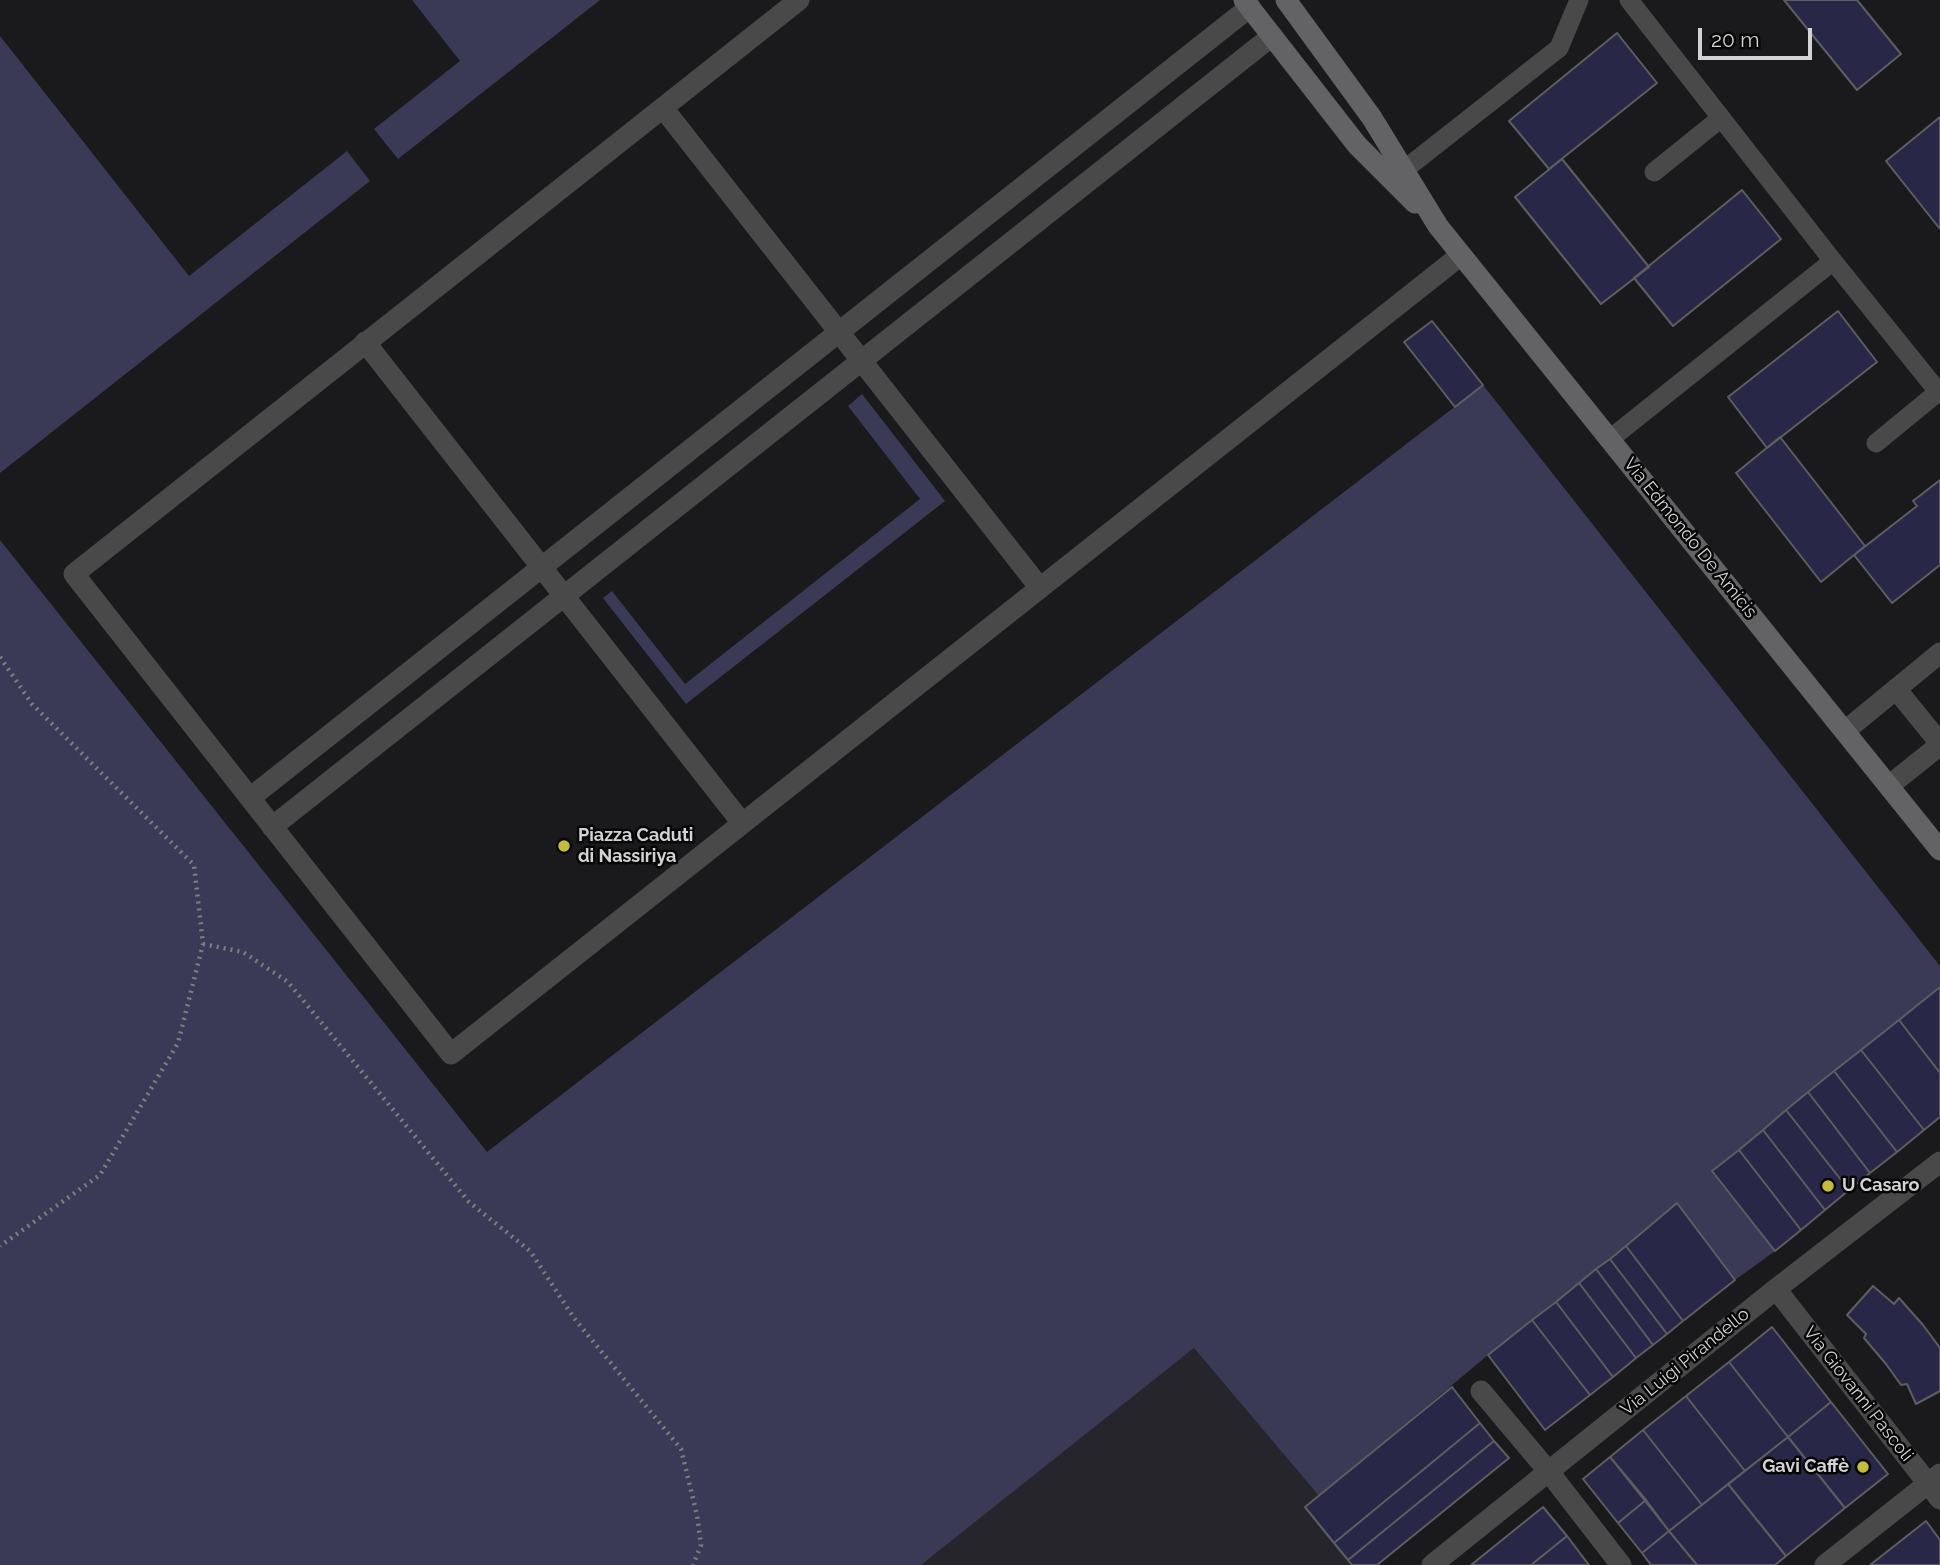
<!DOCTYPE html>
<meta charset="utf-8">
<style>
body{margin:0}
#map{position:relative;width:1940px;height:1565px;overflow:hidden;background:#1a1a1d;font-family:Raleway,sans-serif}
canvas{display:block}
.scale{position:absolute;left:1698px;top:28px;width:114px;height:32px;box-sizing:border-box;border:4px solid #d3d3d5;border-top:0;padding-left:9px;font-size:21px;line-height:24px;white-space:nowrap;color:#d3d3d5;-webkit-text-stroke:5px #060606;paint-order:stroke}
</style>
<div id="map">
<canvas width="1940" height="1565"></canvas>
<div class="scale">20 m</div>
</div>
<script>
const context = document.querySelector('canvas').getContext('2d');
context.lineJoin = 'round';
function fill(path, color) {
  context.fillStyle = color;
  context.fill(path, 'evenodd');
}
function strokePath(path, color, width, dash) {
  context.strokeStyle = color;
  context.lineWidth = width;
  context.lineCap = dash ? 'butt' : 'round';
  context.setLineDash(dash || []);
  context.stroke(path);
}
function write(font, color, halo, rows, align = 'center') {
  context.font = font + ' Raleway,sans-serif';
  context.lineWidth = 5;
  context.setLineDash([]);
  context.textBaseline = 'middle';
  context.strokeStyle = halo;
  context.fillStyle = color;
  for (const [text, x, y, turn = 0] of rows) {
    context.save();
    context.translate(x, y);
    context.rotate((+turn || 0) * Math.PI / 180);
    context.textAlign = isNaN(turn) ? turn : align;
    if (halo) context.strokeText(text, 0, 0);
    context.fillText(text, 0, 0);
    context.restore();
  }
}
fill(new Path2D(`
 M1194,1348L1319,1496L1305,1507L1352,1565H921Z`), '#25252b');
fill(new Path2D(`
 M412,0H600L398,159L374,129L460,61Z
 M0,36L189,276L347,151L370,181L0,473Z
 M1483,385L1940,966V987L1713,1171L1775,1251L1735,1280L1677,1203L1626,1246L1488,1355L1319,1496L1194,1348L921,1565H0V540L487,1152Z
 M862,394L945,501L686,704L603,598L612,591L685,684L920,499L848,406Z`), '#3b3a56');
const building = new Path2D(`
 M1784,0H1857L1901,54L1857,90Z
 M1617,33L1657,83L1549,169L1509,121Z
 M1940,117V229L1886,161Z
 M1562,159L1649,267L1601,304L1515,197Z
 M1742,190L1781,239L1673,326L1634,278Z
 M1838,311L1877,362L1767,448L1728,397Z
 M1432,321L1483,385L1455,407L1404,342Z
 M1780,437L1865,546L1821,582L1736,473Z
 M1940,480V565L1892,603L1854,555L1917,506L1913,501Z
 M1940,987V1073L1899,1020Z
 M1899,1020L1940,1073V1117L1924,1130L1861,1050Z
 M1861,1050L1924,1130L1897,1152L1834,1071Z
 M1834,1071L1897,1152L1870,1173L1808,1092Z
 M1808,1092L1870,1173L1849,1190L1786,1110Z
 M1786,1110L1849,1190L1825,1210L1763,1130Z
 M1763,1130L1825,1210L1801,1230L1739,1150Z
 M1739,1150L1801,1230L1775,1251L1712,1171Z
 M1677,1203L1735,1280L1683,1321L1626,1246Z
 M1626,1246L1683,1321L1667,1334L1610,1259Z
 M1610,1259L1667,1334L1653,1345L1596,1269Z
 M1596,1269L1653,1345L1636,1358L1579,1283Z
 M1579,1283L1636,1358L1613,1377L1556,1302Z
 M1873,1286L1894,1304L1899,1298L1923,1325L1940,1348V1391L1916,1404L1907,1384L1901,1385L1886,1364L1864,1338L1866,1334L1847,1315Z
 M1556,1302L1613,1377L1590,1395L1532,1320Z
 M1532,1320L1590,1395L1545,1430L1488,1355Z
 M1772,1327L1831,1402L1788,1437L1729,1362Z
 M1729,1362L1788,1437L1745,1471L1686,1396Z
 M1452,1387L1480,1423L1334,1543L1305,1507Z
 M1686,1396L1745,1471L1702,1505L1643,1430Z
 M1831,1402L1888,1474L1845,1508L1788,1437Z
 M1480,1423L1494,1441L1348,1560L1334,1543Z
 M1643,1430L1702,1505L1669,1531L1610,1457Z
 M1788,1437L1845,1508L1786,1556L1728,1484Z
 M1494,1441L1509,1458L1377,1565H1352L1348,1560Z
 M1610,1457L1646,1500L1618,1523L1583,1479Z
 M1728,1484L1786,1556L1775,1565H1697L1669,1531Z
 M1646,1500L1669,1531L1642,1553L1618,1523Z
 M1543,1507L1567,1536L1531,1565H1471Z
 M1926,1521L1940,1540V1565H1870Z
 M1669,1531L1697,1565H1651L1642,1553Z
 M1567,1536L1589,1565H1531Z`);
fill(building, '#292747');
strokePath(building, '#5e5e61', 2);
strokePath(new Path2D(`
 M0,657L32,704L194,865L203,944L178,1043L100,1175L0,1246
 M203,944L243,952L288,982L469,1202L530,1251L574,1318L681,1449L697,1515L701,1545L693,1565`), '#7e7e80', 4.5, [2, 5]);
strokePath(new Path2D(`
 M1629,0L1833,261L1940,394
 M1404,170L1559,48L1579,0
 M1654,172L1721,118
 M1610,439L1833,261
 M1876,443L1938,392`), '#49494a', 19);
strokePath(new Path2D(`
 M799,0L74,574L451,1054L1461,255
 M663,108L1040,588
 M365,342L742,823
 M1896,689L1940,743
 M1845,731L1940,653
 M1890,785L1940,745
 M250,798L1250,7
 M272,827L1272,36
 M1776,1289L1940,1499
 M1481,1391L1549,1472L1621,1565
 M1432,1565L1776,1289L1940,1162
 M1825,1565L1940,1474`), '#49494a', 21);
strokePath(new Path2D(`
 M1244,0L1357,145L1415,203
 M1286,0L1372,118L1438,226L1940,850`), '#636365', 21);
for (const [x, y, r, color] of [
 [564,846,7,"#c5bc3d"],
 [1828,1186,7,"#c5bc3d"],
 [1863,1467,7,"#c5bc3d"]
]) {
  const dot = new Path2D();
  dot.arc(x, y, r, 0, 2 * Math.PI);
  context.fillStyle = color;
  context.fill(dot);
  strokePath(dot, '#060606', 2.5);
}
write('18px', '#d3d3d5', '#060606', [
 ["Via Edmondo De Amicis",1690,538,51],
 ["Via Luigi Pirandello",1685,1362,-39],
 ["Via Giovanni Pascoli",1858,1394,52]
]);
write('bold 18px', '#d3d3d5', '#060606', [
 ["Piazza Caduti",578,836],
 ["di Nassiriya",578,857],
 ["U Casaro",1842,1186],
 ["Gavi Caffè",1849,1467,"right"]
], 'left');
</script>
